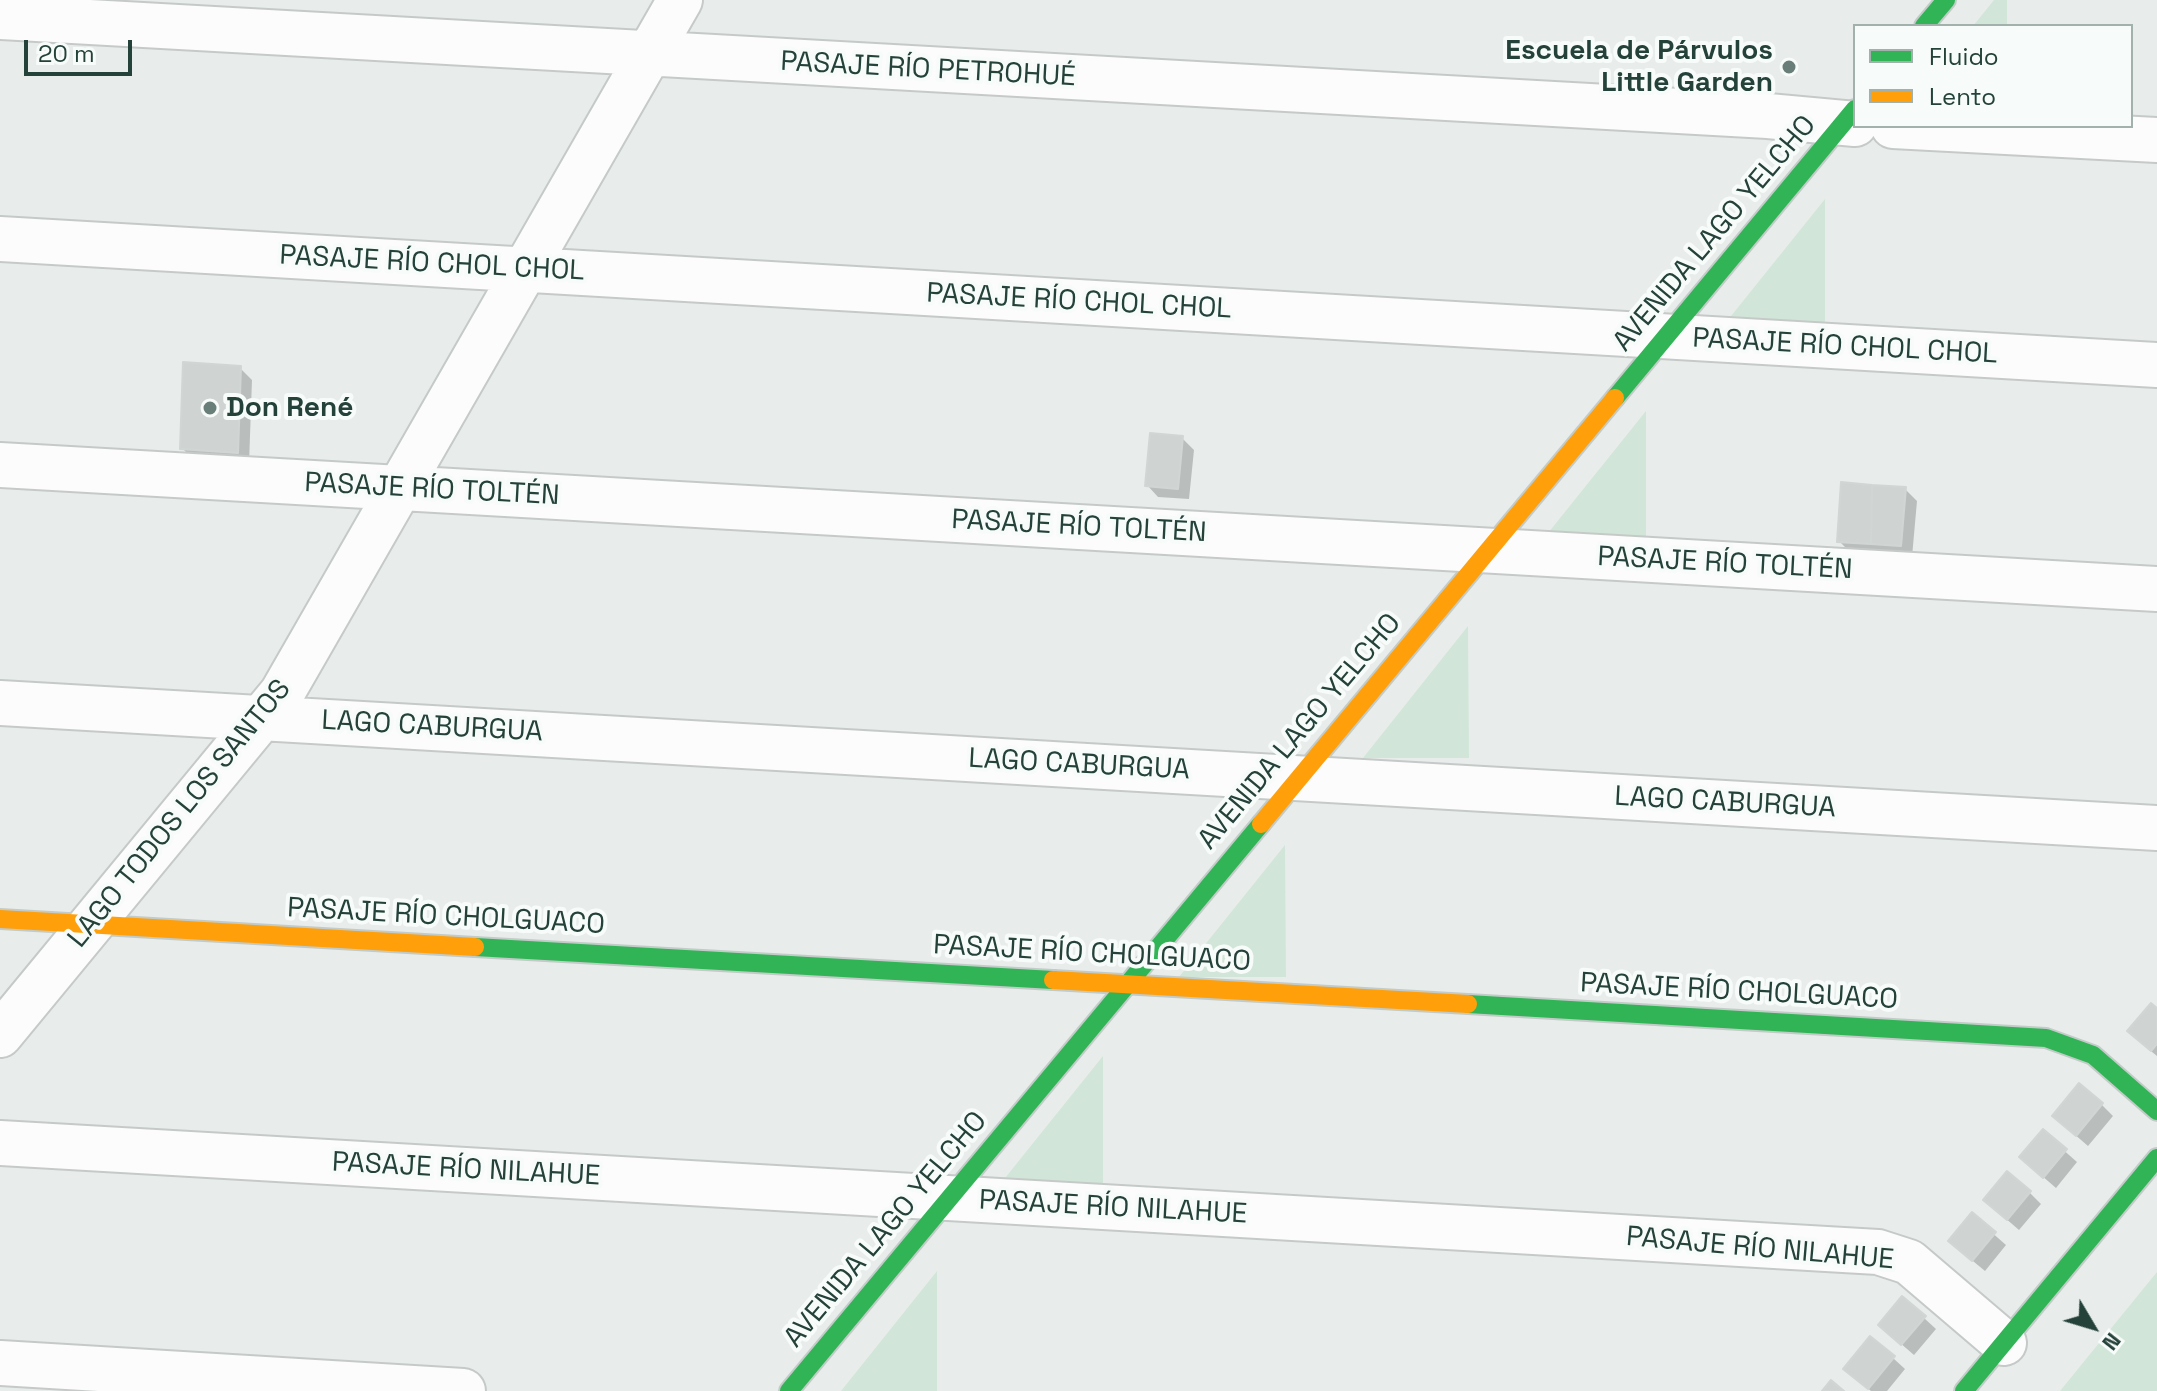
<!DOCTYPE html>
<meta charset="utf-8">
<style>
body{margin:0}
#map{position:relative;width:2157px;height:1391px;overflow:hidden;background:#e8edeb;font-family:"Space Grotesk",sans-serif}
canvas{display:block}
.legend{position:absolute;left:1853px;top:24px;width:280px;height:104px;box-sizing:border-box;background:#f7fbf9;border:2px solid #a3b1ad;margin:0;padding:10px 14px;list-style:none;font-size:24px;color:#24423a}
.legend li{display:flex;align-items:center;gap:16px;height:40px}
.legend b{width:40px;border:2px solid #a3b1ad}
.north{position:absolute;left:2053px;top:1287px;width:80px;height:80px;-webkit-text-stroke:6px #f7fbf9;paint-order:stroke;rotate:128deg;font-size:22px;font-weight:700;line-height:32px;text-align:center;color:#24423a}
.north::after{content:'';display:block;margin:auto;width:28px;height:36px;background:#24423a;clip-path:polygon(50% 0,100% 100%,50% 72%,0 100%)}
.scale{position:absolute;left:24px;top:40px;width:108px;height:36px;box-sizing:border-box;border:4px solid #24423a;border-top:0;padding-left:10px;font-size:24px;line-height:28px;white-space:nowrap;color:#24423a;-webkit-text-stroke:6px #f7fbf9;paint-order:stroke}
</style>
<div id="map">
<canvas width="2157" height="1391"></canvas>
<ul class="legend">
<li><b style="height:10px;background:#30b455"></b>Fluido</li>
<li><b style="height:10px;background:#ff9f0a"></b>Lento</li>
</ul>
<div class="north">N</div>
<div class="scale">20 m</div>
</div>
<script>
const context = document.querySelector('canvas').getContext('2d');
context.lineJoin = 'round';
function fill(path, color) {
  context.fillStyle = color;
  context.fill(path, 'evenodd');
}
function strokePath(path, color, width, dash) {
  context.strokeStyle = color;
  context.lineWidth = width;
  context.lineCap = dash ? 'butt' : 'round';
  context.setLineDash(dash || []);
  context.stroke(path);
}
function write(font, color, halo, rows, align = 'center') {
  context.font = font + ' "Space Grotesk",sans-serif';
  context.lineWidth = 8;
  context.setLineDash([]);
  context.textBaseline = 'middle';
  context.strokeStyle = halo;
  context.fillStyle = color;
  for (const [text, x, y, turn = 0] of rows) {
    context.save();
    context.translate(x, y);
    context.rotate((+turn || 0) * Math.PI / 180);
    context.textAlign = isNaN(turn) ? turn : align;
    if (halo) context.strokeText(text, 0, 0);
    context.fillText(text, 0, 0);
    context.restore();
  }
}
fill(new Path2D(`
 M1994,0H2007V26H1973Z
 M1825,199V331H1719Z
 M1646,411V543H1540Z
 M1468,626L1469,758H1362H1363Z
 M1285,845L1286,977H1179Z
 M1103,1056V1188H997Z
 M937,1271V1391H841Z
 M2157,1272V1391H2060Z`), '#d1e6d8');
fill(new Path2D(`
 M240,368L252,380L249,464L194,460L182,448Z
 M1182,438L1194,450L1189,499L1158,497L1147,485Z
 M1905,489L1917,501L1912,557L1851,553L1839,541Z
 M2157,1010V1056L2141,1043Z
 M2102,1105L2113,1116L2088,1146L2066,1127Z
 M2043,1132L2077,1162L2056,1188L2034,1169Z
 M2029,1192L2041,1204L2019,1230L1997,1211Z
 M1972,1215L2006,1245L1985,1271L1962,1252Z
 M1924,1318L1936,1329L1914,1355L1892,1336Z
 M1893,1358L1905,1369L1887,1391H1871L1858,1380Z`), '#0003');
const building = new Path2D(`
 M183,362L241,366L238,453L180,449Z
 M1150,433L1183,436L1178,489L1145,486Z
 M1841,482L1872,485L1871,544L1837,542Z
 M1872,485L1906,487L1901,546L1871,544Z
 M2151,1003L2157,1008V1044L2151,1051L2127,1031Z
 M2079,1083L2103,1103L2076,1136L2052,1116Z
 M2043,1129L2067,1149L2043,1178L2019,1157Z
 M2007,1171L2031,1191L2007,1220L1983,1200Z
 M1972,1212L1996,1232L1972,1261L1948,1241Z
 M1902,1296L1926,1316L1901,1345L1878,1325Z
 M1870,1336L1895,1356L1868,1389L1843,1369Z
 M1831,1380L1844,1391H1822Z`);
fill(building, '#cfd4d2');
strokePath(building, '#d1d6d4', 2);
const street = new Path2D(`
 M0,17L1768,116L1855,124
 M1893,126L2157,140
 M0,239L2157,365
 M0,465L2157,589
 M0,703L2157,828
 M0,1035L282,693L680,0
 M0,1143L1878,1252L1909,1262L2004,1343
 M0,1363L463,1391`);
const fast = new Path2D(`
 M1924,26L1946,0
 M1615,398L1855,109
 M475,947L1053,980
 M1468,1004L2046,1038L2093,1055L2157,1111
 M789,1391L1261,824
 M1964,1391L2157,1158`);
const slow = new Path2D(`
 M1261,824L1615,398
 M0,919L475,947
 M1053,980L1468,1004`);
strokePath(street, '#c5cac8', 48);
strokePath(fast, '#c3cbc8', 22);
strokePath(slow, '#c3cbc8', 22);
strokePath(street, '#fcfcfc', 44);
strokePath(fast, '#30b455', 18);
strokePath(slow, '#ff9f0a', 18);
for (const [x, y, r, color] of [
 [1789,67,8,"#697e78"],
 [210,408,8,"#697e78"]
]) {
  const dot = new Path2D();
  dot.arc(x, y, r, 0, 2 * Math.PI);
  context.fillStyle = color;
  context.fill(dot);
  strokePath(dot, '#f7fbf9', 3);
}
write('bold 28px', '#24423a', '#f7fbf9', [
 ["Escuela de Párvulos",1773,51],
 ["Little Garden",1773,83],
 ["Don René",226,408,"left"]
], 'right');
write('28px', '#24423a', '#f7fbf9', [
 ["PASAJE RÍO PETROHUÉ",928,70,3],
 ["AVENIDA LAGO YELCHO",1715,234,-50],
 ["PASAJE RÍO CHOL CHOL",432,264,3],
 ["PASAJE RÍO CHOL CHOL",1079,302,3],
 ["PASAJE RÍO CHOL CHOL",1845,347,3],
 ["PASAJE RÍO TOLTÉN",432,490,3],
 ["PASAJE RÍO TOLTÉN",1079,527,3],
 ["PASAJE RÍO TOLTÉN",1725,564,3],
 ["LAGO CABURGUA",432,727,3],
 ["AVENIDA LAGO YELCHO",1300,732,-50],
 ["LAGO CABURGUA",1079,765,3],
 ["LAGO CABURGUA",1725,803,3],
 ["LAGO TODOS LOS SANTOS",180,814,-51],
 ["PASAJE RÍO CHOLGUACO",446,917,3],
 ["PASAJE RÍO CHOLGUACO",1092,954,3],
 ["PASAJE RÍO CHOLGUACO",1739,992,3],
 ["PASAJE RÍO NILAHUE",466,1170,3],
 ["PASAJE RÍO NILAHUE",1113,1208,3],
 ["AVENIDA LAGO YELCHO",886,1230,-50],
 ["PASAJE RÍO NILAHUE",1760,1249,5]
]);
</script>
